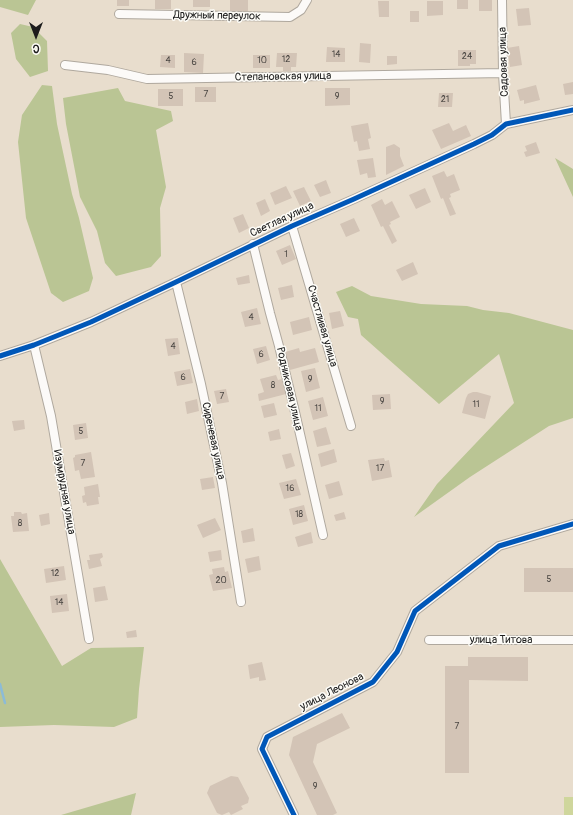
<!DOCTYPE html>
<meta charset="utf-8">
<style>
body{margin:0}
#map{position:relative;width:573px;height:815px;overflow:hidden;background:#e8ddcd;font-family:Pangolin,sans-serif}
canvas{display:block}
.north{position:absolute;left:16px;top:16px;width:40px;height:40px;-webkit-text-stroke:3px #fdfcf7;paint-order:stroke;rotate:180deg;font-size:11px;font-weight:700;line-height:16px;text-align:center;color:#1c1c1c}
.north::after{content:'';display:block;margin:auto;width:14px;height:18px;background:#1c1c1c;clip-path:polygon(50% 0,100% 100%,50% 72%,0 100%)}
</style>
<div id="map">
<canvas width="573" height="815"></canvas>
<div class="north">С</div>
</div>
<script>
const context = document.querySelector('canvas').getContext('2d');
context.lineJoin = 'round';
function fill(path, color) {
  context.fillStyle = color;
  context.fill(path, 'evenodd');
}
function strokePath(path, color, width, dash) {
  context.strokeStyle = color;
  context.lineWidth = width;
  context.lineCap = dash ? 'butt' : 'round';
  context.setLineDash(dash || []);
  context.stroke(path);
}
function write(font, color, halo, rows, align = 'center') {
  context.font = font + ' Pangolin,sans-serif';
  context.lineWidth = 3;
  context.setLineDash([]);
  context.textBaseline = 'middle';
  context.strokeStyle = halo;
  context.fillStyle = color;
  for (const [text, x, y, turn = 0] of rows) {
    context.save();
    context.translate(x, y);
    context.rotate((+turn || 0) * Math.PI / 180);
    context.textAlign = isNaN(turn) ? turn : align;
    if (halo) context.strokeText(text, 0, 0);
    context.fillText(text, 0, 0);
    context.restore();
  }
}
fill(new Path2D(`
 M564,797H573V815H564Z`), '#cfd69c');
fill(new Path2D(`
 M0,0H36L28,15L0,7Z
 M20,24L33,27L47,41L48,71L30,77L16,59L11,33Z
 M42,85L52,86L57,124L72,194L79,218L93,278L89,291L63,302L51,293L26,218L18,142L22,115Z
 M118,88L125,101L171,111L173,121L156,130L166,187L160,208L161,256L151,267L116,276L105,263L97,231L80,197L66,124L63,98Z
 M555,158L573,169V197Z
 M352,286L371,296L421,304L467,306L483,310L509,313L573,330V418L549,426L470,477L414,517L437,484L514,403L499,354L439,404L361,335L358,319L348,317L336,292Z
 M0,559L62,666L91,648L144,647L139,689L137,718L114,727L54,725L0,727Z
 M136,793L131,815H61Z`), '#bac594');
strokePath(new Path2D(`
 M0,684L5,703`), '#8cbbd7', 2.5);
fill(new Path2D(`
 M117,0H129V6H117Z
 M155,0H171V9H155Z
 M193,0H210V7H193Z
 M230,0H248V11H230Z
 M457,0H468V9H457Z
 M479,0H492V11H479Z
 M378,1H389V17H379Z
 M427,1H443V15L427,16Z
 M529,8L531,25L518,26L516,9Z
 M410,11H419V22H410Z
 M360,43L371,44L370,63L359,62Z
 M519,46L522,65L510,67L507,48Z
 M327,47L345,48V62H326Z
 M458,50H476V64H470V66H458Z
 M184,53L204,54L203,73L184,72Z
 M277,53H297L296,67H291V71H283V67H276Z
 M161,55H175V68L160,67Z
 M253,55H270V68H253Z
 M387,56H397V64L387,65Z
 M573,82V94L565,95L563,84Z
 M536,85L540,100L524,104V100L520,101L517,90Z
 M195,87H216V102H195Z
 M325,88H350V105L325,106Z
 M158,89H183V106H158Z
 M439,93H453L452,107H438Z
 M368,123L371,138L368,139L370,149L359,151L357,141L354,142L351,126Z
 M449,123L453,131L466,125L471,136L441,149L432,130Z
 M536,142L540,153L526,157L524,152L527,151L525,146Z
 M394,144L400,148V156L404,166L386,175V147Z
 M373,158L376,177L368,178L367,173L360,175L357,160Z
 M444,171L447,177L454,174L460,190L450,194L451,197L449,198L456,214L450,216L443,198L441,199L432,176Z
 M326,180L331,193L320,197L314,185Z
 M286,186L292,198L275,205L270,193Z
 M304,187L311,201L300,206L293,191Z
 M425,188L431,202L416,209L409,195Z
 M265,199L270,211L261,216L256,203Z
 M382,199L385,205L392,201L400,217L390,222L391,224L389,225L397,241L392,244L383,226L381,227L371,205Z
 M243,214L249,228L239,233L233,218Z
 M354,218L360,231L346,237L340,224Z
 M290,245L296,259L282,265L276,251Z
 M413,262L418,274L402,281L396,270Z
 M249,275L250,283L238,285L236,278Z
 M292,285L294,297L281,300L278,288Z
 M257,308L261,324L245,327L241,312Z
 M340,311L344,326L332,329L329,313Z
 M309,317L312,330L293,335L290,322Z
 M178,338L180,354L168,356L165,339Z
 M266,346L270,360L257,364L253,349Z
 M299,348L300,352L315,348L319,362L290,370L285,352Z
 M315,368L320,388L306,392L301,371Z
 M190,369L193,383L177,386L174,372Z
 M276,375L278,380L282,379L286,394L259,401L258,394L264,392L260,379Z
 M226,389L229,402L217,404L214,391Z
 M473,392H477L491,396L485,419L462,413L466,398L468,394Z
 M390,394L391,409L373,410L372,395Z
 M323,397L328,416L313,420L308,401Z
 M197,399L199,411L187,414L185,402Z
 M274,403L277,415L264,418L261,406Z
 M24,420L25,429L14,431L12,421Z
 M86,423L88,438L75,440L73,425Z
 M326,427L331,444L317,447L313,431Z
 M279,429L281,439L270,441L268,432Z
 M334,449L337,462L321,467L318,454Z
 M91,452L95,477L81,479L79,470L75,471L73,458L75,457V455Z
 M291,453L295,466L286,469L282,455Z
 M384,458L385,461L389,460L392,477L372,481L368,460Z
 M213,477L215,488L202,490L200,479Z
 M296,479L301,495L284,499L279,483Z
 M339,481L343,495L329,499L325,485Z
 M98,484L100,497H98L99,504L87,506L86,502L83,503L82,496L85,495L84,487Z
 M304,505L308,521L293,525L289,509Z
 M14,512H21L22,514L27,513L29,531L13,532L11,516H14Z
 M344,512L346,519L336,521L334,515Z
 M49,513L50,524L41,526L39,515Z
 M215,518L221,530L203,538L197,525Z
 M253,528L255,541L243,543L241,531Z
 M311,532L313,543L298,547L295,537Z
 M221,550L222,560L210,562L208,552Z
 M102,553L103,557L100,559L102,566L89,569L87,560H90L89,555Z
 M259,556L261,570L248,573L245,559Z
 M64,566L66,580L46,583L44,569Z
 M224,567L225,572L228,571L232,588L213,591L209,575L213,574L212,569Z
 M524,568H573V592H524Z
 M105,586L108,600L95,602L93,588Z
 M67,594L69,611L52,613L50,596Z
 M136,630L137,637L127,638L126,632Z
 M468,657H528V681L469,680V773H445V666H468Z
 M262,662L266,680L259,681V677L250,679L248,665Z
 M342,713L350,728L317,744L313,762L337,813L333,815H317L289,755L293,737Z
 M231,776L238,777L249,798L248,803L241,806L243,809L231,815L229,812L222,815L217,813L207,793L210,786Z`), '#d3c4b6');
const street = new Path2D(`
 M502,0L503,73L506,124
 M119,14L290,17L301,10L307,0
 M65,65L108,70L147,79L503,73
 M292,226L351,426
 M253,244L270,313L279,346L295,412L323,535
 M176,282L201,384L222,483L241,602
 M34,345L51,416L89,639
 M0,356L34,345L91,322L176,282L292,226L354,199L474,144L492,135L506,124L573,110
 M429,640H573
 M294,815L262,749L267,737L373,682L397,652L415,611L499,546L573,524`);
strokePath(street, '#afa89e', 10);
strokePath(street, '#fcfaf8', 8);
strokePath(new Path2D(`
 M0,356L34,345L91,322L176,282L292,226L354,199L474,144L492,135L506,124L573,110
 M294,815L262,749L267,737L373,682L397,652L415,611L499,546L573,524`), '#0057b8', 5);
write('9px', '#4b4743', null, [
 ["14",336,55],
 ["24",467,57],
 ["12",286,60],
 ["4",168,61],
 ["10",262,61],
 ["6",194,63],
 ["7",206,95],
 ["5",171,97],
 ["9",337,97],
 ["21",445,100],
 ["1",286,255],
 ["4",251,318],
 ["4",173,347],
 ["6",261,355],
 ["6",183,378],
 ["9",310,380],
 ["8",273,386],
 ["7",222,397],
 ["9",382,402],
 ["11",476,405],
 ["11",318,409],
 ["5",81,432],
 ["7",83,464],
 ["17",380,469],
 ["16",290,489],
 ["18",299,515],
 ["8",20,524],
 ["12",55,574],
 ["5",549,580],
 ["20",221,581],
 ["14",59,603],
 ["7",457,727],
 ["9",315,787]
]);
write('11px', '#1c1c1c', '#fdfcf7', [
 ["Дружный переулок",217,16,1],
 ["Садовая улица",504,62,-92],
 ["Степановская улица",283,77,-1],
 ["Светлая улица",282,220,-25],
 ["Счастливая улица",322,326,74],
 ["Родниковая улица",289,389,77],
 ["Сиреневая улица",213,441,78],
 ["Изумрудная улица",64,492,80],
 ["улица Титова",501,640],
 ["улица Леонова",332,692,-27]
]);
</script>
